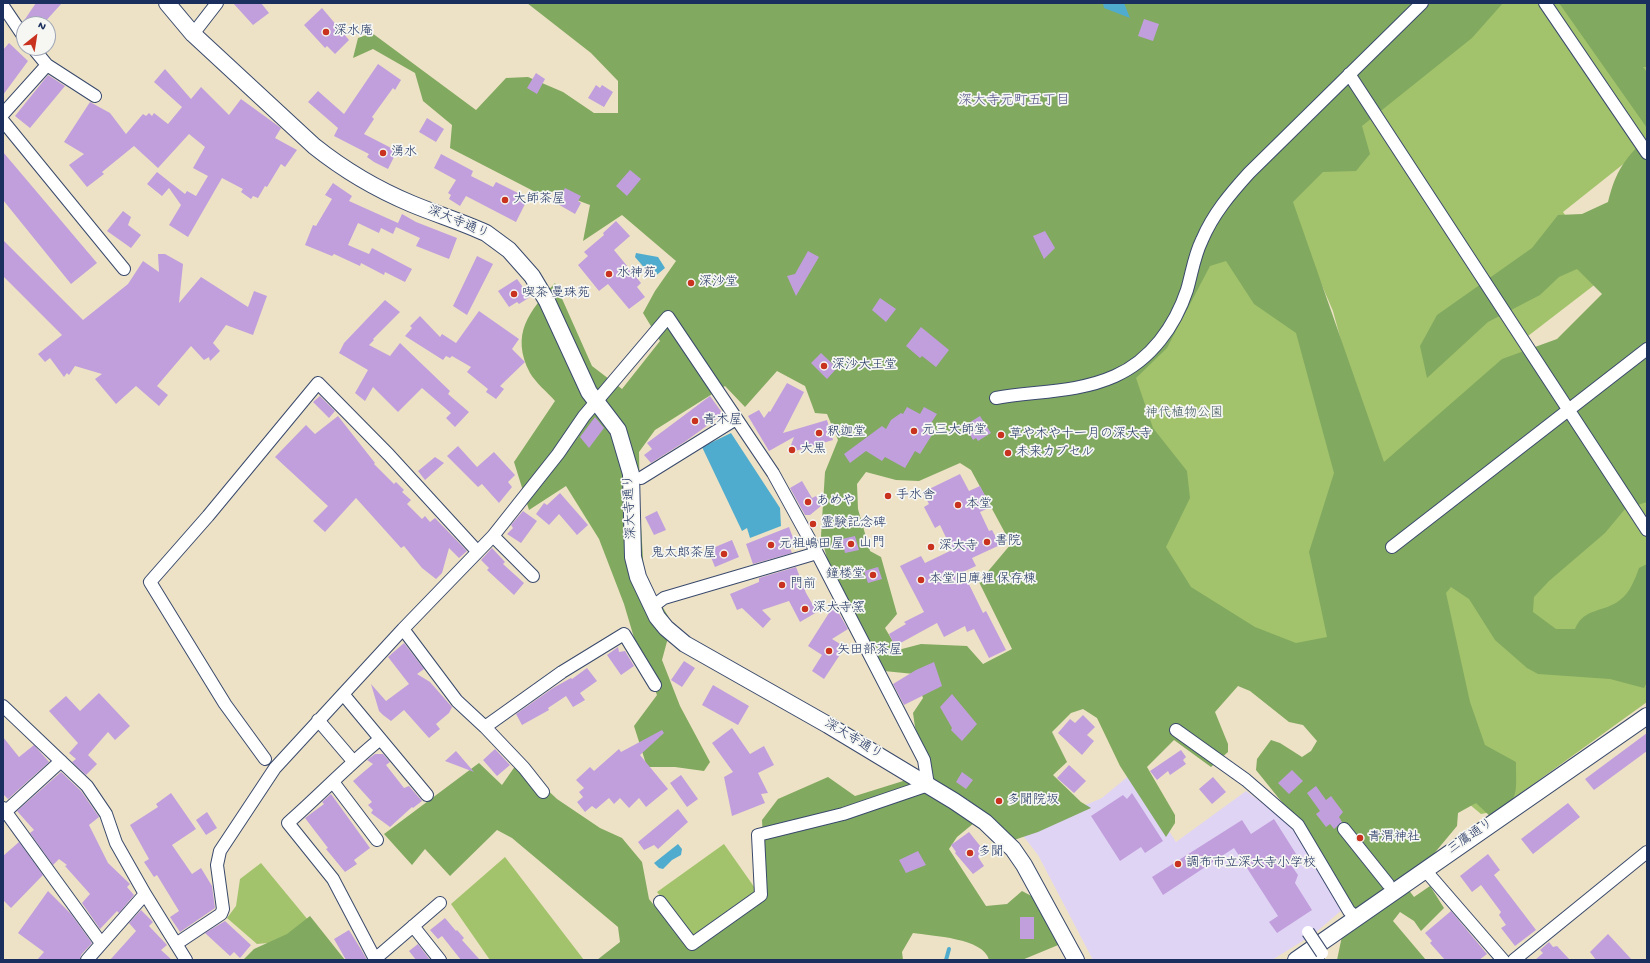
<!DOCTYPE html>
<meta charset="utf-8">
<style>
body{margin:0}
#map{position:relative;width:1650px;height:963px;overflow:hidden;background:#ede2c5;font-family:"Gochi Hand",sans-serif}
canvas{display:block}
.frame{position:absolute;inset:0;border:4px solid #1b2f5e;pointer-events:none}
.north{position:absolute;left:16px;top:16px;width:40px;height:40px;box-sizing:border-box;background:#f6f6f2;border:1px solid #9ea6b7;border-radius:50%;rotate:30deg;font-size:11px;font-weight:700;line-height:16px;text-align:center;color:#1b2f5e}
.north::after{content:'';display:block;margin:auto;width:14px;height:18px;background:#c8321e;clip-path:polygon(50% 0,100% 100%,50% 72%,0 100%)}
</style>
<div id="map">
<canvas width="1650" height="963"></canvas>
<div class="frame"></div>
<div class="north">N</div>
</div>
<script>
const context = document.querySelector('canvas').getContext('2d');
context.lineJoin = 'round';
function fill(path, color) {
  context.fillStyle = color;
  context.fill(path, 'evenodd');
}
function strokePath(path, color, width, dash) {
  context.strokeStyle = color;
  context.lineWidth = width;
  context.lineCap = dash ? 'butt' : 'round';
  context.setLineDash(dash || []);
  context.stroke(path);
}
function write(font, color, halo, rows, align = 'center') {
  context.font = font + ' "Gochi Hand","Klee One",sans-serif';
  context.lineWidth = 3.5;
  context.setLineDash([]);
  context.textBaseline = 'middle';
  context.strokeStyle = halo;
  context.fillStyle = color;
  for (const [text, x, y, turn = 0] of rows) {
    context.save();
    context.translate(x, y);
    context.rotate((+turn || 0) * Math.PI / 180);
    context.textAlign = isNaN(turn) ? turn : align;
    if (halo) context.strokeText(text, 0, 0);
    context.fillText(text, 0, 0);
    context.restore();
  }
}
fill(new Path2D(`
 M1132,773L1176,842L1246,791L1276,813L1296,833L1343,909L1314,934L1272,960H1093L1038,855L1024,837L1009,822L1067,813L1102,798Z`), '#e0d4f4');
fill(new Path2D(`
 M543,3H1415L1247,169L1286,241L1413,756L1082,556Z
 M1435,3H1647V170L1636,154L1563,212L1606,276L1528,336L1553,373L1647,339V702L1496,811L1481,814L1469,804L1415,614L1333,311L1293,218L1270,170Z
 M724,844L757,891L694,937L657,892Z
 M505,857L584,960H490L451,904Z
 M261,863L313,926L301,940L257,944L227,918L236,906L240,879Z`), '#a2c36c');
fill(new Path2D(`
 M527,3H1503L1472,38L1362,126L1370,154L1356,171L1323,172L1293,202L1384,462L1502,359L1557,339L1602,294L1577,269L1559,277L1540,295L1488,322L1427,378L1420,346L1437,315L1532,248L1558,215L1582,214L1608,202C1616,170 1624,160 1647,137V502L1625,509L1605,533L1549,581L1534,597L1533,612L1556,629H1575C1584,607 1604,613 1620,600C1630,593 1635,579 1639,568L1647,564V682L1644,688L1610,679L1538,674L1527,668L1495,640L1469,599L1451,587L1446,593L1470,702L1485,745L1516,762C1516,794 1520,798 1493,819L1476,803L1458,813L1457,826L1427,862L1402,881L1414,897L1430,886L1444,908L1421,931L1414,921L1400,912L1393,921L1426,960H1337L1346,917L1337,900L1343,888L1314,842L1256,770L1257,759L1271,740L1280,743L1302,757L1311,751L1317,741L1303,725L1289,722L1250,691L1238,686L1215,712L1228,744V752L1211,767L1174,740L1147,767L1175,815V823L1166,837L1120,766L1097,718L1083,709L1071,713L1052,732L1067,762L1053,775L1081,802L1091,808L1038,832L1014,840L967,799L964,816L974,823L957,837L949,849L986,906L1007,904L1022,891L1039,900L1063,943L1022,960H989C984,938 932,936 913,933L902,952L903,960H597L620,942L618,927L512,838L497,830L450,876L425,849L412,865L384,834L479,763L502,785L518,762L557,799L600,828L622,838L642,862L649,899L691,951L766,892L762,820L778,799L828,777L855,796L932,772L915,727L913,713L923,698L914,674L884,671L828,562L821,536L825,472L838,440L827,414L815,413L805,386L777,371L745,407L725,386L655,430L639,452L640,509L644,575L672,623L662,660L680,706L710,762L704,771L675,767H647L634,726L657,695L635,641L624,604L599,539L566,486L529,510L514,462L555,401C547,392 536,383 530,373C510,334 529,312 555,283L592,366L622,389L660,341L643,313L655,291L676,261L622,215L583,241L590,205L553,191L547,198L450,148L452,125L423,101L415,73L373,49L353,58L358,38L372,33L476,110L506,78L528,77L563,92L594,113H618V81L591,53ZM1226,261L1254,304L1296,333L1334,473L1309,552L1327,637L1296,643L1255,627L1191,587L1166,547L1190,498L1187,471L1153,428L1136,378L1167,348L1210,266ZM960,463L971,470L1011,544L979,582L1012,649L983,664L967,646L921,644L898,650L885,628L897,614L881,557L870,551L858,509L857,484L866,472L896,480L919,481Z
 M1559,3H1647V67H1643L1647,72V128Z
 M310,916L345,960H243L254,949L287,934Z`), '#81a960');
fill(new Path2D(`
 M1103,3H1124L1130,18L1104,8Z
 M636,253L658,257L665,268L653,278L635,257Z
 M731,433L780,508L781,526L750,538L747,528L742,531L702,447Z
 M678,844L682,849L681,855L672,860L663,869L659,868L654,863Z`), '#50acce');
strokePath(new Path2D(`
 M946,960L949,949`), '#50acce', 4);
fill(new Path2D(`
 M36,3H62L43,24H24L23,22Z
 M233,3H261L269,13L253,25Z
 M322,8L349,40L335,54L327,46L325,48L304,25Z
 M1144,19L1159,24L1153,41L1138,36Z
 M9,43L28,61L3,95V50Z
 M378,64L401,80L395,90L393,88L372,117L374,119L364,134L397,151L388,169L374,162L367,157L369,154L334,136L338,128L308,102L318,91L344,114Z
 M165,69L191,99L201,87L229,115L241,99L281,128L275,138L297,150L285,167L281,164L267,187L265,186L258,198L253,196L251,199L241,192L243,189L222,178L188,237L169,225L181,205L169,188L162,196L147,184L157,172L185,194L187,191L196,196L208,176L193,168L205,147L189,134L158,168L134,146L102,172L104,174L87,187L69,165L84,154L64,142L90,102L110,113L126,134L143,114L146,116L149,113L152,116L154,113L168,124L182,107L154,82Z
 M536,73L545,79L537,94L527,88Z
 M48,75L65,86L30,128L15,116Z
 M596,85L600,88L602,85L613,92L604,107L588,98Z
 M427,118L444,129L436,142L419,132Z
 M3,152L97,263L71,284L3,200Z
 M441,154L473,171L471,176L493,187L496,182L522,195L520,199L526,202L516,222L466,196L460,206L449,199L451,195L448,193L456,180L434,168Z
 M630,170L641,179L627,196L616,186Z
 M333,183L352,196L349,201L398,223L402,214L416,222L457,238L449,259L416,246L420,238L396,227L393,234L381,228L379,233L358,223L348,245L369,254L372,248L412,269L405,282L385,272L384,275L361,263L360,266L334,254L332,256L305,245L313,225L316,226L332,199L325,195Z
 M565,188L581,196L578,201L581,203L575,214L556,203Z
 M123,211L131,217L128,225L141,235L131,248L107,231Z
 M616,221L630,236L614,250L641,283L637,287L645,297L629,309L608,284L599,291L578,265L588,256L584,252L604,235L603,233Z
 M1045,231L1055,248L1044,259L1033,236Z
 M3,240L83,320L128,284L143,261L159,272L158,254H165L183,264L179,303L201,277L248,307L254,291L267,296L253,335L226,325L213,343L220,351L210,361L209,357L204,360L191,346L157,386L168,395L159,406L136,386L116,404L95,379L102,374L75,366L69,375L67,373L64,377L50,358L45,362L38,354L62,335L3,276Z
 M808,251L819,257L796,296L787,276L795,274Z
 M477,256L493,264L467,315L453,306Z
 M517,279L530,297L519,304L517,302L509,307L498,291Z
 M880,298L896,309L886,322L872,310Z
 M385,300L400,312L373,339L374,340L369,345L390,356L400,343L450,391L448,394L469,412L455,427L446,418L451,413L422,388L398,412L373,387L365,401L355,393L368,370L339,353L344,343Z
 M479,311L519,339L512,349L525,362L500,386L504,389L496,399L486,392L488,389L467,372L471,367L452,356L450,358L446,356L443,360L405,336L412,328L410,326L420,316L440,337L442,334L456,343Z
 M921,327L949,350L936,367L922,356L920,358L906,346Z
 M821,353L837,368L827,379L811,363Z
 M787,383L804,392L783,433L827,420L833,440L788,453L794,437L769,451L748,416L759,410L764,418L769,411L770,412Z
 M320,396L335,411L329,418L313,402Z
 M710,396L723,414L686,441L651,463L644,455L652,449L647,443Z
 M907,407L920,414L924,407L937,414L929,426L935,430L920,454L915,451L905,468L885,457L882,461L866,451L850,463L844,454L882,426L886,429L891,420L901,413L903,414Z
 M338,416L375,463L374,464L394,484L396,482L404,490L402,492L411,500L407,504L422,519L425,516L430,522L435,518L467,551L459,558L449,548L442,573L436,579L422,568L404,546L401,548L356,498L325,532L313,521L328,506L275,457L306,425L315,434Z
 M980,416L991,433L978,441L976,438L973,440L967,430L968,426L967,424Z
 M595,417L604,428L589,448L580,437Z
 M458,446L477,467L494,452L515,475L508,482L512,487L499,503L482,484L478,487L447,456Z
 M435,457L444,463L425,480L418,471Z
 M960,474L969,491L980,486L991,507L980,512L989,531L992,530L1000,545L972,558L976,566L963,572L983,613L986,611L1006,650L989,658L974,629L967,632L965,626L944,637L937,623L895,646L889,634L906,624L904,622L924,612L900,566L921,556L925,563L952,550L940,525L935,528L924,507L929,504L923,492Z
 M802,481L812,498L816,496L821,506L810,515H805L790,488Z
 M560,493L588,525L577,535L559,514L549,525L536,514L544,503L547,505Z
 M523,511L537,521L521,543L507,534L513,528L511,525Z
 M657,511L666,530L654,535L645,517Z
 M789,527L796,546L790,548L792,553L753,564L746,544Z
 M855,536L859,550L845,553L842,539Z
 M732,540L739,557L715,567L708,550Z
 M492,548L505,562L503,564L524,583L514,595L487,570L489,568L481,560Z
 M796,567L806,593L817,612L800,622L789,601L762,610L771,619L763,628L742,608L737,610L730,594L759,582V578Z
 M878,567L882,579L868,583L864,571Z
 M834,605L848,629L832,639L845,647L824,679L812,671L822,655L808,646Z
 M404,643L424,669L417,674L430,682L452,707L449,713L436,724L440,729L429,738L404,710L391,721L383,715L379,711L371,684L386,701L409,684L388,657Z
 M618,647L619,652L625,651L634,666L621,675L607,655Z
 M684,661L695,668L682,687L671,680Z
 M934,662L942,686L904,705L893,684L916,670Z
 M587,668L597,681L580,693L585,700L573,707L566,696L548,708L549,710L522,725L516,714L553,688L571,678L572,679Z
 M713,685L749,706L738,725L702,705Z
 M99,693L130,726L115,740L108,732L88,755L97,764L86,775L72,762L76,759L69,753L78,743L49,711L66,696L80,711Z
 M952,694L977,724L962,741L951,730L952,728L940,707Z
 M1083,715L1095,727L1087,735L1094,741L1082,755L1058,733L1070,719L1075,723Z
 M732,728L750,754L764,746L774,765L758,773L768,793L761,794L765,803L732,816L724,777L733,772L712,743Z
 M662,730L664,733L640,755L668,789L646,807L639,798L629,808L620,798L614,804L609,798L596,809L592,806L585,812L577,802L583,797L579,792L584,788L576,780L590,767L594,771L619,749L621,752Z
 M1647,733V751L1594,790L1585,779Z
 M3,737L19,757L34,745L49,762L8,799L3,794Z
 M495,749L510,765L497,776L483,760Z
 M1181,750L1186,757L1183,760L1186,764L1170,775L1168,771L1157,780L1150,771Z
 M456,751L474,772L445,761Z
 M375,754H383L390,762L386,765L404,788L409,786L422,801L413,808L412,807L390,827L371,813L373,810L368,805L372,802L353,781L373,764L367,760Z
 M1069,765L1086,781L1074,793L1057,778Z
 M1292,770L1303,781L1289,794L1278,783Z
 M61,772L81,791L99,817L89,825L108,863L130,884L127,887L134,895L119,913L117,911L100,929L82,903L90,894L65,866L67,865L59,859L53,865L30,833L34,830L17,811Z
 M962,772L973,780L966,789L956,782Z
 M681,775L698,799L687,807L670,783Z
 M1213,777L1226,792L1212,804L1199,789Z
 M1316,786L1326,800L1331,796L1343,812L1339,817L1342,822L1334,829L1330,824L1326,827L1316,814L1320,811L1307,793Z
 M171,793L196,829L172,845L192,874L201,868L212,886L215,908L180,932L170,917L179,911L157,875L154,877L144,862L149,859L130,825L158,807L156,804Z
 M1132,793L1163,841L1145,853L1141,847L1120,861L1091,816L1123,795L1127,799Z
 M331,794L370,848L354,860L357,864L345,872L326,849L328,848L305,818L324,804L322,802Z
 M1568,803L1580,817L1533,854L1521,839Z
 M678,809L688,822L658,849L654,845L644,850L638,842Z
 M207,812L217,828L206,835L196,820Z
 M1274,819L1298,857L1289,862L1298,875L1295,883L1312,910L1277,933L1269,922L1278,916L1234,848L1163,895L1152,877L1242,820L1251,834Z
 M969,832L985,852L978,857L984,866L973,874L955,853L956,852L951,845Z
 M19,842L43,875L11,908L3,900V856Z
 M918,851L926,865L906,873L899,860Z
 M1488,854L1500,870L1494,875L1536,930L1515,946L1501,928L1506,925L1499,915L1501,912L1481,885L1472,892L1460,876Z
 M48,891L71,914L92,943L81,955L80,960H37L44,952L18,933Z
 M141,910L153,922L149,926L167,945L161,950L172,960H110L136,931L129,923Z
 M1451,911L1487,954L1479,960H1445L1430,943L1432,941L1425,933Z
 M1020,917H1034V939H1020Z
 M445,918L456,931L457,930L464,938L462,940L480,960H461L442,936L438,939L430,930Z
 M225,921L251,945L240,958L234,952L230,956L205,933Z
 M349,930L362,951L367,960H346L334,939Z
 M1608,934L1621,948L1632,960H1596L1590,952Z
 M1549,942L1553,947L1557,946L1570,960H1535L1543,953L1540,950Z
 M418,944L430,960H416L409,951Z`), '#c19fdd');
const street = new Path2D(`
 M1545,3L1647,153
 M3,6L24,37
 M193,34L217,3
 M47,65L95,96
 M1349,74L1647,530
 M3,114L47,65L33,48
 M3,121L124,269
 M996,398C1035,391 1077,393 1115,376C1151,360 1175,326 1187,290C1192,273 1194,256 1202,240C1213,214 1230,194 1249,173L1422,3
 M641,478L736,419
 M493,536L533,576
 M1392,547L1647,349
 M652,607L664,598L817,553
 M403,629L457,701L485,727
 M343,694L427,795
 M3,706L87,786L106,814L116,843L145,894L186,960
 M318,720L353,761
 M1176,730L1246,780L1298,825L1349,911L1356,917
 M379,740C347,766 319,796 288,823L333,879L375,959L440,903
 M265,759L225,704L150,582L208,516L318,383L389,455L477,551
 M333,782L377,840
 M543,792L524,768L485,727L562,672L624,634L655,685
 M3,808L101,943
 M3,814L61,761
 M1344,829L1388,884
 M1425,870L1503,960
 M413,926L440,960
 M176,944L221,914L223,909L217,865L220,851L275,768L403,629L493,536L558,454L584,416L668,317L773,473L817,553L924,760L928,785L843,814L758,835L761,895L692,944L660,902
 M1312,948L1318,960
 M87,960L145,894
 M1514,960L1647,852`);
const secondary = new Path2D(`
 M167,3L193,34L314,146C344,170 376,189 412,204C436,214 462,222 486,233L509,250L532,276L547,301L589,392L618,430L631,474L633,557L638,577L657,617L666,628L685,644L828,725L954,801L985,822L1013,849L1024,865L1076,960
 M1296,960L1647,716`);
strokePath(street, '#3a4a6d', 14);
strokePath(secondary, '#3a4a6d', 18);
strokePath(street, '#fff', 12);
strokePath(secondary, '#fff', 16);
const streetBridge = new Path2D(`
 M1308,932L1322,953`);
strokePath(streetBridge, '#3a4a6d', 14, []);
strokePath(streetBridge, '#fff', 12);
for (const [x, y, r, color] of [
 [326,32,4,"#c8321e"],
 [383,153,4,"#c8321e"],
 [505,200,4,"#c8321e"],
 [609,274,4,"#c8321e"],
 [691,283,4,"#c8321e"],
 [514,294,4,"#c8321e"],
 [824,366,4,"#c8321e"],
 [695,421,4,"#c8321e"],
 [914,431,4,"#c8321e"],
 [819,433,4,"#c8321e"],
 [1001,435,4,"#c8321e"],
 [792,450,4,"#c8321e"],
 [1008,453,4,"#c8321e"],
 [888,496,4,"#c8321e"],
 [808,502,4,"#c8321e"],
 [958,505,4,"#c8321e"],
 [813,524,4,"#c8321e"],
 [987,542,4,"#c8321e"],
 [851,544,4,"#c8321e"],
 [771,545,4,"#c8321e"],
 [931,547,4,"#c8321e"],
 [724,554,4,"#c8321e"],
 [873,575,4,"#c8321e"],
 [921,580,4,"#c8321e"],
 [782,585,4,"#c8321e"],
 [805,609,4,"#c8321e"],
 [829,651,4,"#c8321e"],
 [999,801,4,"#c8321e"],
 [1360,838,4,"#c8321e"],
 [970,853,4,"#c8321e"],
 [1178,864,4,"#c8321e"]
]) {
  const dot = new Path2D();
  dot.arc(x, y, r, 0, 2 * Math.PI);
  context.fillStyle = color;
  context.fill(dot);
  strokePath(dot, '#f6f6f2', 1.5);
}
write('13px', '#1b2f5e', '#f6f6f2', [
 ["深水庵",334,32],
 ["湧水",391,153],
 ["大師茶屋",513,200],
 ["水神苑",617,274],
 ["深沙堂",699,283],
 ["喫茶 曼珠苑",522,294],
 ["深沙大王堂",832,366],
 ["青木屋",703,421],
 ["元三大師堂",922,431],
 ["釈迦堂",827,433],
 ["草や木や十一月の深大寺",1009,435],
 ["大黒",800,450],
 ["未来カプセル",1016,453],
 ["手水舎",896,496],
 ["あめや",816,502],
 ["本堂",966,505],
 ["霊験記念碑",821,524],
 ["書院",995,542],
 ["山門",859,544],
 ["元祖嶋田屋",779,545],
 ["深大寺",939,547],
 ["鬼太郎茶屋",716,554,"right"],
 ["鐘楼堂",865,575,"right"],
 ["本堂旧庫裡 保存棟",929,580],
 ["門前",790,585],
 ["深大寺窯",813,609],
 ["矢田部茶屋",837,651],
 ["多聞院坂",1007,801],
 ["青渭神社",1368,838],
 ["多聞",978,853],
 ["調布市立深大寺小学校",1186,864]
], 'left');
write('13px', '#1b2f5e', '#f6f6f2', [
 ["深大寺通り",458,223,23],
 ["深大寺通り",631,507,-93],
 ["深大寺通り",853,740,31],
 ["三鷹通り",1471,837,-35]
]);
write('13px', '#445b62', '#f6f6f2', [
 ["神代植物公園",1184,414]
]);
write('14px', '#55568a', '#f6f6f2', [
 ["深大寺元町五丁目",1014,102]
]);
</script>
